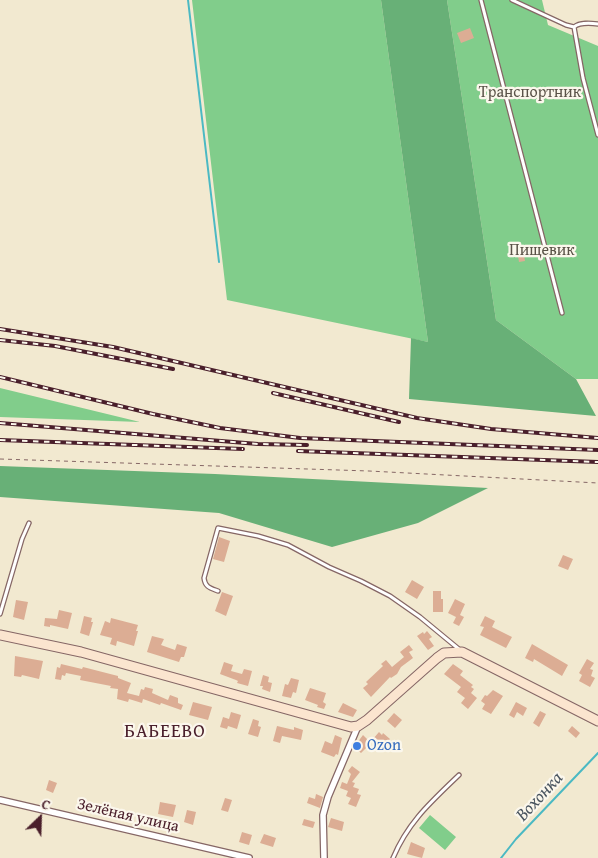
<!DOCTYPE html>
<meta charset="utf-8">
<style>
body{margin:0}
#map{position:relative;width:598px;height:858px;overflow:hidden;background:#f2e9d0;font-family:"Gentium Book Plus",serif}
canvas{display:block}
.north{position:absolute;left:15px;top:793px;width:50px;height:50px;-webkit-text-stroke:4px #fbf7ec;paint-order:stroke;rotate:24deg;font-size:14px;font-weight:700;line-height:20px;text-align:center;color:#4a1f2b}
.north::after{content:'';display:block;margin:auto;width:18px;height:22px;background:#4a1f2b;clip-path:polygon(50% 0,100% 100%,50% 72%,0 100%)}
</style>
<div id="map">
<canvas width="598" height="858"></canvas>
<div class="north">С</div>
</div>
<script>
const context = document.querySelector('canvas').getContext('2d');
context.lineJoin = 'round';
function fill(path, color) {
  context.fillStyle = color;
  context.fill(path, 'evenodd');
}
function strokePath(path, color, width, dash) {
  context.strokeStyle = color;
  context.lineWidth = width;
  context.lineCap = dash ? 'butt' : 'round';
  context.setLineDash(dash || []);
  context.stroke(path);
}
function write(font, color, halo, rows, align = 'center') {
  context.font = font + ' "Gentium Book Plus",serif';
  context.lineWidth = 4.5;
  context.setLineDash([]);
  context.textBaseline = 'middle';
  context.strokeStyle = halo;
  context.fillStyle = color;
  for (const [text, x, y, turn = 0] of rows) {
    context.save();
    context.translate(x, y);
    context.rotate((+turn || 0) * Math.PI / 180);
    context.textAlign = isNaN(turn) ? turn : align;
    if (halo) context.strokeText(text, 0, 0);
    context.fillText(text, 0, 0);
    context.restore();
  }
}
fill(new Path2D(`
 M192,0H381L428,342L227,300Z
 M447,0H542L548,25L598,46V379H576L496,320Z
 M0,388L140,422L0,417Z
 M430,815L456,837L445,850L419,828Z`), '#81cd8b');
fill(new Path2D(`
 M381,0H447L496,320L576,379L596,416L409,399L411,338L428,342Z
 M0,466L215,474L488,488L418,523L332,547L219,513L0,497Z`), '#68b077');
strokePath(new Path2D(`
 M188,0L219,262
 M501,858L516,839L598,753`), '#4bb9c3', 2);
fill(new Path2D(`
 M470,28L474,38L461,43L457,33Z
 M523,249L525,261L519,262L517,250Z
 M219,537L230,541L224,562L213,559Z
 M563,555L573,559L568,570L558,566Z
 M412,580L424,587L417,599L405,592Z
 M433,591H441V599H443V612H433Z
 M222,592L233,596L226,616L215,611Z
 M455,599L465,604L460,615L464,617L459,626L453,623L456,617L448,613Z
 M16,600L28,602L24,620L13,617Z
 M59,610L72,613L68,629L50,625V627L44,626L45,618L57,619Z
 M84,616L92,618L91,622H93L89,636L80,633Z
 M485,616L495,621L492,627L512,637L506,648L480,635L484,627L480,626Z
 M111,618L138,625L136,631H138L134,646L117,641L116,646L110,644L112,638L100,635L105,621L110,623Z
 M427,631L432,637L429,639L434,646L428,650L417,636L423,632L424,634Z
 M152,636L164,639L161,645L175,650L177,644L187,647L184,657H181L179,662L147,652Z
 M532,644L568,665L562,676L534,659L533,662L525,658Z
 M409,645L413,650L409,652L413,658L401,667L397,674L391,678L390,677L371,697L363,688L368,684L366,682L383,666L381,664L386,660L392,667L404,657L400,652Z
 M15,656L43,661L39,679L22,675L21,677L14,676Z
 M587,659L594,663L590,669L593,670L591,676L595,678L590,687L579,681L582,675L579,673Z
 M224,662L233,665L231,671L242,674L244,669L252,671L248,686L237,683L238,681L236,680L220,674Z
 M61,664L82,669L83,667L118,676V678L131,683L127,693L139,696L141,689L144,690L145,687L153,689L152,693L168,700L170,695L178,698V703L183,705L181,710L161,703L160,705L143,699L142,703L129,699L128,702L117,699L118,689L110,688L111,686L80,680L81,676L66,673L65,676L62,675L61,680L55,679L57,667L60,668Z
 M453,664L463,671L460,675L473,685L471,687L474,689L471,693L477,698L468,709L461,703L465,698L457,692L461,687L444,674Z
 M263,675L269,677L268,682L272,683L270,692L262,689L263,686H260Z
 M291,678L299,680L296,693L293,692L291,698L282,696L285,684L288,685Z
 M310,688L326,693L323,702L326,704L324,709L317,707L318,705L305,700Z
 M493,690L503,696L491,714L482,709L485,704L481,701L485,695L487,696Z
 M193,702L212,707L208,720L189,715Z
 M516,702L527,708L523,716L517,712L514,718L509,715Z
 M343,703L357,710L353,717L338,712Z
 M540,711L546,714L539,727L533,723Z
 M231,712L241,715L237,729L228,726L227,729L220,727L223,717L229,719Z
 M394,713L402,720L395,728L387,721Z
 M253,719L259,721L258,726L261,727L258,737L248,734Z
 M277,726L294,730V727L303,730L301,740L282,736L280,743L273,741Z
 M572,726L580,733L576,738L568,731Z
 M379,732L382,735L383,733L390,739L382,747L373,739Z
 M335,735L342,738L338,755L336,754L334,757L321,752L325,741L332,744Z
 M363,735L371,743L361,753L354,747Z
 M352,766L360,772L352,782L355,783L353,787L359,789L357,794L361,795L356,807L348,804L351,798L346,796L348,791L340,788L342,782L347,784L351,774L348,771Z
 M49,780L57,783L53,793L46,790Z
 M316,794L323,797L320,808L307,803L309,797L315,799Z
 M225,798L232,800L228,812L221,810Z
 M160,802L176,805L173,817L158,814Z
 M187,810L196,812L193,825L184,822Z
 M331,818L344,822L342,831L328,827Z
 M304,819L315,822L313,828L302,825Z
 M242,832L252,835L249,845L239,842Z
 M264,834L276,838L273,847L260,843Z
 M411,842L425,848L422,858L407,854Z`), '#dcad94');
const lane = new Path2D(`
 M481,0L562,313
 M512,0L566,25L574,27
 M598,24C590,23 580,22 574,27L583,78L598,135
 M218,591C210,588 205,587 204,578L218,528L258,536L288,545L329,567L361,581L390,596L420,617L460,650
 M0,614L22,539L29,523
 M393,858C408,822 431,802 459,775`);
const street = new Path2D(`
 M0,800L249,858
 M324,858L323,815L328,797L358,726`);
const secondary = new Path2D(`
 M0,635L81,652L351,727L358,726L367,720L437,658L444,653L462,652L598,721`);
strokePath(lane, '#856665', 5.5);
strokePath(street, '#856665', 8);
strokePath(secondary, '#856665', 11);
strokePath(new Path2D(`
 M0,459L369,471L598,483`), '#856665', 1, [4, 4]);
strokePath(lane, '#fff', 3);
strokePath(street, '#fff', 5.5);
strokePath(secondary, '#fbe5cf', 9);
const rail = new Path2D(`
 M0,329L113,347L417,418L491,429L598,438
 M0,340L55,346L173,369
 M0,377L153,414L220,428L300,438L598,450
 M273,393L399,422
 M0,423L258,444L307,445
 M0,440L243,449
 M298,451L598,462`);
strokePath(rail, '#4a1f2b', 4);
strokePath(rail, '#fbf7ec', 2, [5.5]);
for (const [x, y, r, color] of [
 [357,746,5,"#3f7fe0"]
]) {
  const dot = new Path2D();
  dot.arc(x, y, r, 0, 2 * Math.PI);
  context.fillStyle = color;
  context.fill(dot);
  strokePath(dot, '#fbf7ec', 2);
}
write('16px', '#5a5348', '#fbf7ec', [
 ["Транспортник",530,93],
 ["Пищевик",542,251]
]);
write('16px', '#366cbe', '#fbf7ec', [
 ["Ozon",367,746]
], 'left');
write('16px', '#4a1f2b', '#fbf7ec', [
 ["Зелёная улица",128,816,13]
]);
write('italic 18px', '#4a5560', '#fbf7ec', [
 ["Вохонка",540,797,-47]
]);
context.letterSpacing = '1px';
write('19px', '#4a1f2b', '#fbf7ec', [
 ["БАБЕЕВО",165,732]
]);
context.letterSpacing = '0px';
</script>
